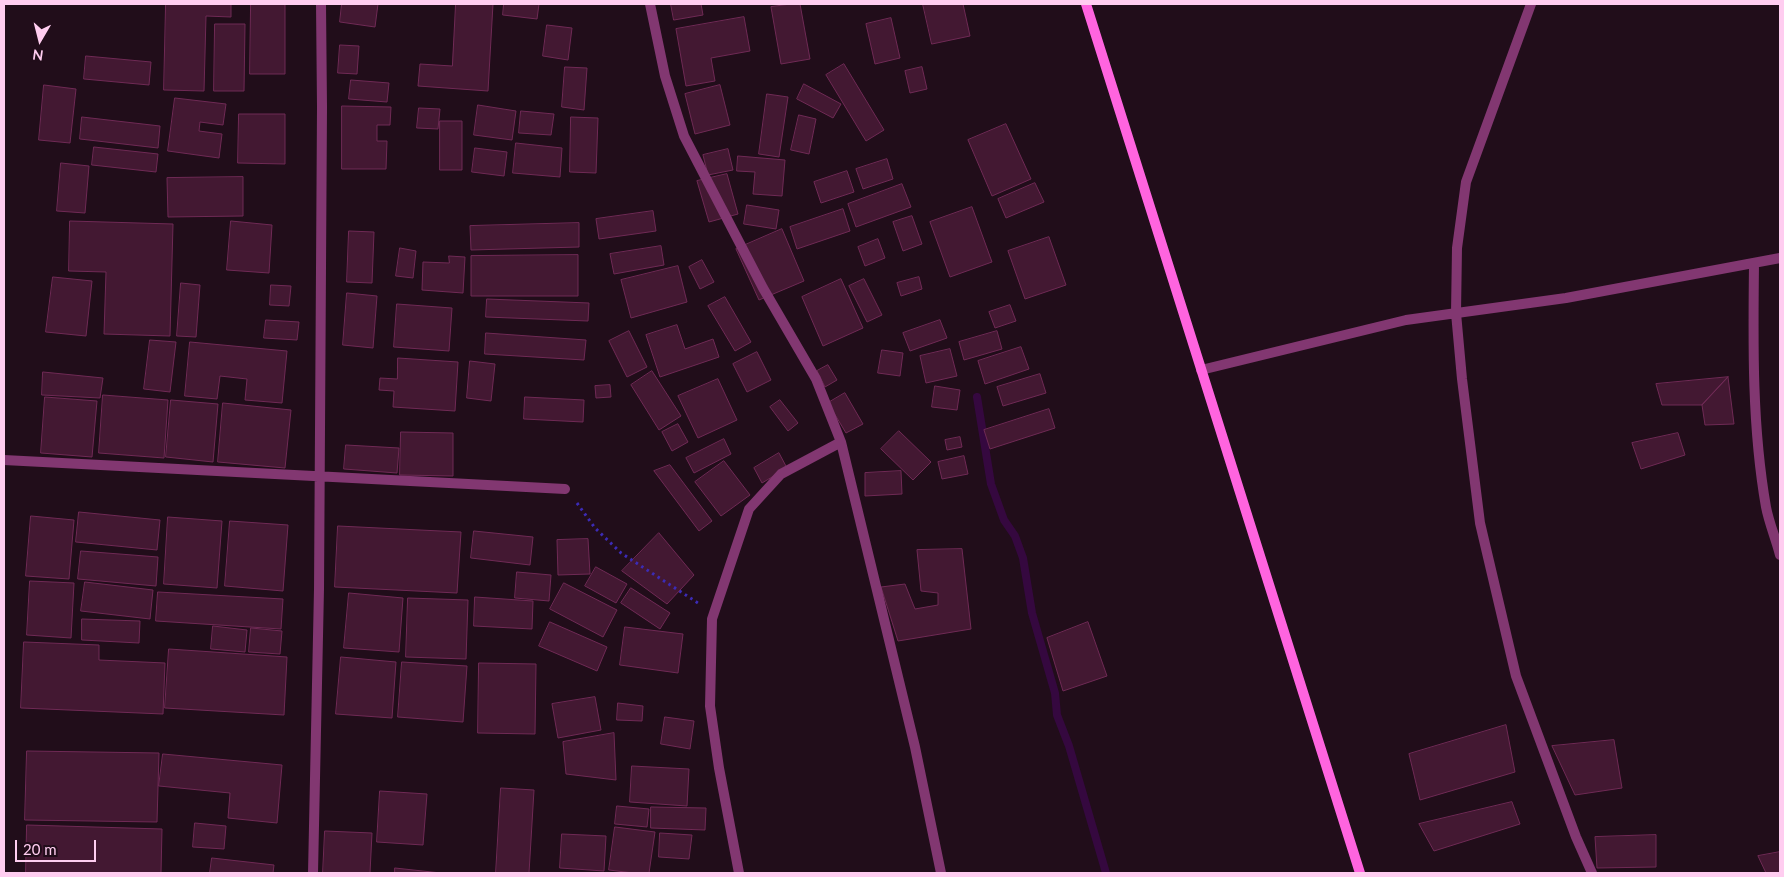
<!DOCTYPE html>
<style>
body{margin:0}
#map{position:relative;width:1784px;height:877px;overflow:hidden;background:#210d1a;font-family:Lato,sans-serif}
canvas{display:block}
.frame{position:absolute;inset:0;border:5px solid #ffcdf0;pointer-events:none}
.north{position:absolute;left:15px;top:15px;width:50px;height:50px;-webkit-text-stroke:4px #210d1a;paint-order:stroke;rotate:188deg;font-size:14px;font-weight:700;line-height:20px;text-align:center;color:#ffcdf0}
.north::after{content:'';display:block;margin:auto;width:18px;height:22px;background:#ffcdf0;clip-path:polygon(50% 0,100% 100%,50% 72%,0 100%)}
.scale{position:absolute;left:15px;top:840px;width:81px;height:22px;box-sizing:border-box;border:2px solid #ffcdf0;border-top:0;padding-left:6px;font-size:15px;line-height:18px;white-space:nowrap;color:#ffcdf0;-webkit-text-stroke:4px #210d1a;paint-order:stroke}
</style>
<div id="map">
<canvas width="1784" height="877"></canvas>
<div class="frame"></div>
<div class="north">N</div>
<div class="scale">20 m</div>
</div>
<script>
const context = document.querySelector('canvas').getContext('2d');
context.lineJoin = 'round';
function strokePath(path, color, width, dash) {
  context.strokeStyle = color;
  context.lineWidth = width;
  context.lineCap = dash ? 'butt' : 'round';
  context.setLineDash(dash || []);
  context.stroke(path);
}
function fill(path, color) {
  context.fillStyle = color;
  context.fill(path, 'evenodd');
}
strokePath(new Path2D(`
 M977,397L991,484L1004,520L1015,536L1023,558L1032,613L1055,693L1057,715L1069,746L1106,873`), '#35083f', 8);
const building = new Path2D(`
 M166,4H231V17L206,16L204,91L164,90Z
 M251,4H285V74H250Z
 M342,4H378L375,27L340,22Z
 M456,4H493L488,91L418,86L420,64L452,66Z
 M504,4H539L537,19L503,15Z
 M671,4H701L703,15L674,20Z
 M791,4H800L810,59L781,64L771,7Z
 M923,4H963L970,36L932,44Z
 M744,17L750,51L711,58L715,81L686,86L676,29Z
 M891,18L900,58L875,64L866,24Z
 M215,24H245L244,91H214Z
 M547,25L572,28L568,60L543,56Z
 M340,45L359,46L357,74L338,73Z
 M86,56L151,62L149,85L84,79Z
 M844,64L884,130L866,141L826,75Z
 M565,67L587,68L584,110L562,107Z
 M922,67L927,89L910,93L905,71Z
 M351,80L389,83L387,102L349,99Z
 M804,84L841,104L833,118L797,99Z
 M44,85L76,89L70,143L39,140Z
 M720,85L730,125L695,134L685,94Z
 M767,94L788,97L779,157L759,154Z
 M175,98L226,104L223,125L200,122L199,131L222,134L219,158L168,151Z
 M478,105L516,111L512,140L474,135Z
 M342,106L391,107L390,125H377V141H387L386,169H342Z
 M419,108L440,109L438,129L417,128Z
 M521,111L554,114L551,135L519,133Z
 M239,114H285V164L238,163Z
 M799,115L816,119L809,154L791,150Z
 M82,117L160,126L158,148L80,139Z
 M571,117L598,118L596,173L570,172Z
 M440,121H462V170H440Z
 M1006,124L1031,179L992,196L968,140Z
 M516,143L562,148L560,177L513,173Z
 M94,147L158,154L156,172L92,165Z
 M475,148L507,152L504,176L472,172Z
 M728,149L733,170L708,175L703,155Z
 M738,156L785,160L782,196L753,194L755,172L737,171Z
 M887,159L893,179L863,189L856,169Z
 M61,163L89,166L85,213L57,211Z
 M847,171L854,192L821,203L814,182Z
 M727,174L738,214L709,222L697,181Z
 M243,177V216L168,217L167,178Z
 M1035,183L1044,202L1006,218L998,199Z
 M902,184L911,207L856,227L848,204Z
 M747,205L779,210L776,229L744,224Z
 M972,207L992,262L950,277L930,222Z
 M843,209L850,231L797,249L790,227Z
 M653,211L656,231L599,239L596,219Z
 M912,216L922,244L903,251L893,222Z
 M70,221L173,224L170,336L104,334L106,272L69,271Z
 M231,221L272,225L269,273L227,270Z
 M579,223V247L471,250L470,226Z
 M782,229L804,281L759,300L736,249Z
 M349,231L374,232L372,283L347,282Z
 M1049,237L1066,285L1025,299L1008,251Z
 M878,239L885,258L865,266L858,247Z
 M661,246L664,265L614,274L610,254Z
 M400,248L416,251L413,278L396,276Z
 M578,255V296H471V256Z
 M449,256L465,257L463,293L422,290L423,262L449,263Z
 M702,260L714,282L700,289L689,267Z
 M678,266L687,302L631,318L621,280Z
 M53,277L92,281L86,336L46,332Z
 M919,277L922,289L901,296L897,283Z
 M841,279L863,328L823,346L802,297Z
 M864,279L882,315L867,322L849,286Z
 M181,283L200,285L196,337L177,336Z
 M271,285L291,286L289,306L270,305Z
 M347,293L377,296L373,348L343,345Z
 M725,297L751,342L735,351L708,306Z
 M487,299L589,303L588,321L486,317Z
 M397,304L452,308L449,351L394,347Z
 M1010,305L1016,321L995,328L989,312Z
 M266,320L299,322L297,340L264,338Z
 M940,320L947,338L910,351L903,333Z
 M677,325L685,349L713,339L719,357L660,377L646,335Z
 M629,331L647,367L627,377L609,341Z
 M997,331L1002,349L964,360L959,342Z
 M486,333L586,340L584,360L485,354Z
 M150,340L176,342L170,392L144,389Z
 M190,342L287,351L282,403L245,400L247,379L220,376L217,399L185,396Z
 M1021,347L1029,369L985,384L978,361Z
 M950,349L957,376L926,383L920,356Z
 M882,350L903,353L900,376L878,373Z
 M757,352L771,380L747,392L733,364Z
 M398,358L458,362L455,411L393,407L394,391L379,390L380,378L397,379Z
 M470,361L495,364L491,401L467,398Z
 M828,365L837,380L825,387L817,371Z
 M652,371L681,416L659,430L631,385Z
 M43,372L103,378L100,398L42,395Z
 M1040,374L1046,393L1003,406L997,387Z
 M1728,377L1734,424L1705,425L1702,405Z
 M1728,377L1702,405H1662L1656,384Z
 M718,379L737,420L698,438L678,396Z
 M610,385L611,397L596,398L595,386Z
 M935,386L960,390L957,410L932,407Z
 M845,393L863,424L846,433L828,403Z
 M103,395L168,400L164,458L99,453Z
 M45,397L97,401L92,457L41,453Z
 M525,397L584,400L583,422L524,419Z
 M171,400L218,404L213,462L166,457Z
 M780,400L798,423L788,431L770,407Z
 M223,403L291,410L285,468L218,462Z
 M1049,409L1055,428L990,449L984,430Z
 M678,424L688,442L672,451L662,432Z
 M899,431L931,462L913,480L881,449Z
 M401,432L453,433V476L400,475Z
 M1678,433L1685,455L1641,469L1632,443Z
 M960,437L962,447L947,450L945,440Z
 M724,439L731,454L694,473L686,458Z
 M346,445L399,448L397,473L344,469Z
 M779,453L787,468L762,483L754,468Z
 M964,456L968,474L942,479L938,462Z
 M724,461L750,495L721,516L695,482Z
 M670,465L712,521L699,531L654,471Z
 M901,471L902,494L865,496V473Z
 M79,512L160,520L157,550L76,542Z
 M31,516L74,520L69,579L26,576Z
 M168,517L222,521L217,588L164,584Z
 M230,521L288,525L283,591L225,586Z
 M338,526L461,532L457,593L335,587Z
 M474,531L533,537L530,565L471,558Z
 M659,533L694,575L667,604L622,571Z
 M588,539L590,574L558,575L557,540Z
 M962,549L971,629L898,641L881,587L905,584L915,609L938,605V593L921,591L917,550Z
 M81,551L158,557L156,586L78,579Z
 M596,567L627,584L616,603L585,586Z
 M517,572L551,575L549,601L515,598Z
 M30,581L74,583L71,638L27,635Z
 M85,582L153,590L150,619L81,611Z
 M564,583L617,610L603,637L550,609Z
 M631,588L670,613L660,629L621,603Z
 M158,592L283,599L281,629L156,621Z
 M349,593L403,598L399,652L344,648Z
 M475,597L533,601L532,629L474,626Z
 M408,598L468,600L466,659L406,657Z
 M82,619L140,621L139,643L82,640Z
 M550,622L607,647L597,671L539,646Z
 M1088,622L1107,676L1063,691L1047,638Z
 M213,626L247,630L245,652L211,649Z
 M625,627L683,634L678,673L620,665Z
 M251,628L282,631L280,654L249,652Z
 M24,642L99,645V660L165,663L163,714L21,708Z
 M169,649L287,657L284,715L165,708Z
 M341,657L396,662L392,718L336,714Z
 M402,662L467,666L463,722L398,717Z
 M479,663L536,664L535,734L478,733Z
 M595,697L601,730L558,738L552,704Z
 M618,703L643,706L642,721L617,720Z
 M665,717L694,721L690,749L661,744Z
 M1506,725L1515,772L1420,800L1409,754Z
 M614,733L616,780L566,774L563,742Z
 M1614,740L1622,788L1575,795L1552,746Z
 M27,751L159,753L157,822L25,820Z
 M163,754L282,765L277,823L228,818L230,793L159,786Z
 M632,766L689,769L687,806L630,802Z
 M501,788L534,790L529,873H496Z
 M380,791L427,794L423,845L377,842Z
 M1512,802L1520,824L1434,851L1419,824Z
 M617,806L649,809L647,827L615,824Z
 M651,807L706,808L705,830L651,828Z
 M195,823L226,826L224,849L193,847Z
 M27,825L162,829L161,873H26Z
 M615,827L655,832L649,873H633L609,870Z
 M325,831L372,833L370,873H323Z
 M660,833L692,835L689,859L659,857Z
 M562,834L606,836L604,871L560,868Z
 M1656,835V867L1597,868L1595,837Z
 M1780,852V873H1766L1758,856Z
 M212,858L274,865L273,873H210Z
 M395,868L441,873H395Z`);
fill(building, '#431832');
strokePath(building, '#6f2a55', 1);
strokePath(new Path2D(`
 M577,503L595,528L621,553L698,603`), '#3c2bb5', 3, [2.5, 4]);
strokePath(new Path2D(`
 M650,4L665,76L684,136L763,288L816,379L841,442L915,747L941,873
 M1531,4L1466,182L1457,248L1456,313L1462,379L1480,523L1516,676L1576,837L1592,873
 M1754,264C1753,345 1752,427 1766,507C1769,523 1776,539 1780,555
 M1201,370L1406,320L1566,298L1780,258
 M4,460L565,489
 M313,873L319,589L322,107L321,4
 M739,873L719,768L710,706L712,619L749,509L781,474L841,442`), '#823771', 10);
strokePath(new Path2D(`
 M1086,4L1360,873`), '#ff64df', 10);
</script>
